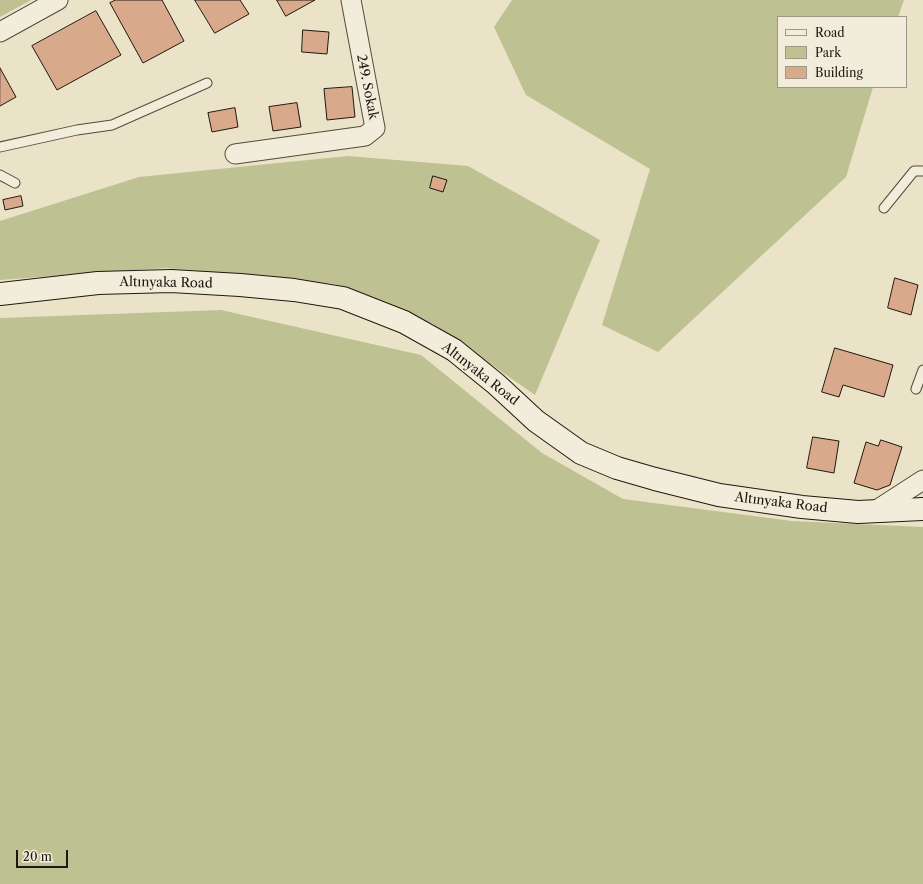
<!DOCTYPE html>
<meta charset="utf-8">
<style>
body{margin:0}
#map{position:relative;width:923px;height:884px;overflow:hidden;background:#ebe3c7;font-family:"Libre Caslon Text",serif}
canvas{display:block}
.legend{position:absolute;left:777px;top:16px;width:130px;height:72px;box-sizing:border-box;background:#f2eddb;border:1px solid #9e978a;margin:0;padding:5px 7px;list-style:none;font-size:12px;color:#211710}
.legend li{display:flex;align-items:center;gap:8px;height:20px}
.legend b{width:20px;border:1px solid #9e978a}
.scale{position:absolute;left:16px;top:850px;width:52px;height:18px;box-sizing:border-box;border:2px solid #211710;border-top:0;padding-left:5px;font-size:12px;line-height:14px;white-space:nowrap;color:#211710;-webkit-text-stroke:3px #f2eddb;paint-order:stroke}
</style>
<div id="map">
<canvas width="923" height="884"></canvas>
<ul class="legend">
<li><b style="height:5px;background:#f2eddb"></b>Road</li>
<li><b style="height:11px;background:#bec191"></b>Park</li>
<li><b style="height:11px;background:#d9a98c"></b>Building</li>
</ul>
<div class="scale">20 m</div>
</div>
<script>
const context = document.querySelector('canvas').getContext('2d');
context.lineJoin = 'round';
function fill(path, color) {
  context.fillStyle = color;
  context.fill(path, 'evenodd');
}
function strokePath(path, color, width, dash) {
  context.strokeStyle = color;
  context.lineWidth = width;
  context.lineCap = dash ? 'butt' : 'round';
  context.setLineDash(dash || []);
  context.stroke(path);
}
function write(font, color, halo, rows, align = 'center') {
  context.font = font + ' "Libre Caslon Text",serif';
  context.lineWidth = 3;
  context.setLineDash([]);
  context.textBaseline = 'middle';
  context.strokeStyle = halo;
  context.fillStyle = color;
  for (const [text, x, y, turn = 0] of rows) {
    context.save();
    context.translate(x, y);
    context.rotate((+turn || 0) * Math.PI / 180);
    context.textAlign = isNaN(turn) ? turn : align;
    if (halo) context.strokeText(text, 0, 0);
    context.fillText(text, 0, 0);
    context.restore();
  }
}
fill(new Path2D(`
 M0,0H31L0,17Z
 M512,0H904L898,17H778V87H873L846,177L658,352L602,325L650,169L526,95L494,27Z
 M348,156L468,166L600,240L535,395L433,324L334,284L166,268L0,280V221L139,177Z
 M221,310L421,355L542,453L623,499L792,521L923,527V884H0V318Z`), '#bec191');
const building = new Path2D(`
 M116,0H162L184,41L143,63L110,3Z
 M195,0H240L249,14L215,33Z
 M277,0H315L286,16Z
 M96,11L121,55L57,90L32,46Z
 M303,30L329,32L327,54L302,52Z
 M0,68L16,97L0,106Z
 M352,87L355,117L327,120L324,89Z
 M297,103L301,127L273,131L269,107Z
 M235,108L238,127L212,132L208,113Z
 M433,176L447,180L443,192L430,188Z
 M21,196L23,206L5,210L3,200Z
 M895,278L918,285L911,315L888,308Z
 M835,348L893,365L884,397L843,385L839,397L822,392Z
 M813,437L839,441L834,473L807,468Z
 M881,440L902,447L890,485L877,490L854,483L866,442L878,446Z`);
fill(building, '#d9a98c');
strokePath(building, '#211710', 1);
const service = new Path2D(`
 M0,147L77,130L112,125L207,83
 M0,175L15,183
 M884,208L914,171H923
 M916,389L923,370`);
const minor = new Path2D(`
 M0,32L58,0
 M235,154L365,136L375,128L351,0
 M875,511L923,480`);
const secondary = new Path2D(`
 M0,294L98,283L171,281L240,285L294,290L343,298L404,322L454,350L496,384L536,421L581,453L617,468L655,479L719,495L802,507L858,512L923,509`);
strokePath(service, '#544a3e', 11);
strokePath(minor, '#544a3e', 21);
strokePath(secondary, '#211710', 24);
strokePath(service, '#f2eddb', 9);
strokePath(minor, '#f2eddb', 19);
strokePath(secondary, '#f2eddb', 22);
write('13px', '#211710', '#f2eddb', [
 ["249. Sokak",367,87,79],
 ["Altınyaka Road",166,283,1],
 ["Altınyaka Road",480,374,38],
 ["Altınyaka Road",781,503,7]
]);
</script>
